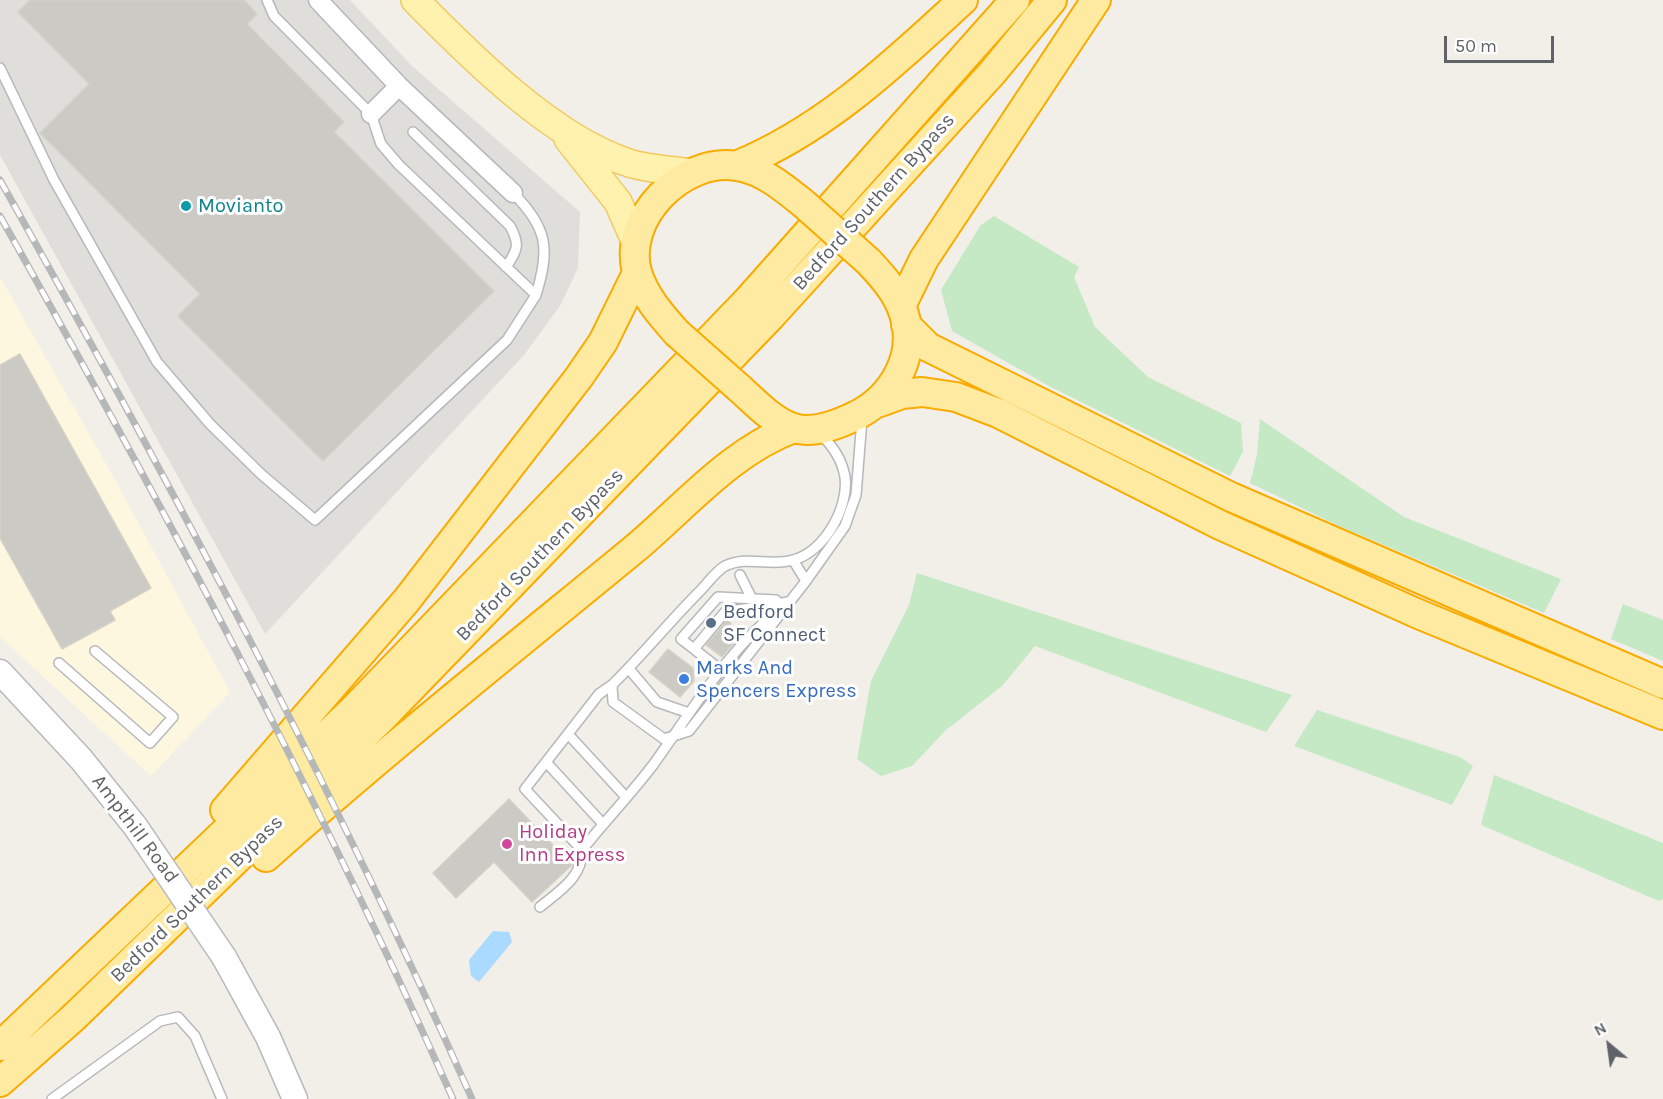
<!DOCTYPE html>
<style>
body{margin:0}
#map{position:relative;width:1663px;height:1099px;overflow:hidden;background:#f1efe8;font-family:Karla,sans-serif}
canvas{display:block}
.north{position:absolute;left:1579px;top:1015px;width:60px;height:60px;-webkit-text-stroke:4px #fff;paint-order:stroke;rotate:331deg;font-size:16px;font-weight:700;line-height:24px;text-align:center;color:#5f6368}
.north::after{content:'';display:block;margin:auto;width:21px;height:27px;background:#5f6368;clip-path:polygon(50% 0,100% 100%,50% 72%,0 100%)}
.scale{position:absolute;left:1444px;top:36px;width:110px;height:27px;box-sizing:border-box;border:3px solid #5f6368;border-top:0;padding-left:8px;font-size:18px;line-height:21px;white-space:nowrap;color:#5f6368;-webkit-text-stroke:4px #fff;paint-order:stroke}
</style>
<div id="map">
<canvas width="1663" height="1099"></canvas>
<div class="north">N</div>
<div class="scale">50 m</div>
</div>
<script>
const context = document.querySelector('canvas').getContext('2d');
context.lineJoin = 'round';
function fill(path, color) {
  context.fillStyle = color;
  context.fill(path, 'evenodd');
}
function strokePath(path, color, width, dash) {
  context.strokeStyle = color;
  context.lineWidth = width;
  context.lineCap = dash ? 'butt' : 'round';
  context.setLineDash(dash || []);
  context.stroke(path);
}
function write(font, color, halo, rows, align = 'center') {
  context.font = font + ' Karla,sans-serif';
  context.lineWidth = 6;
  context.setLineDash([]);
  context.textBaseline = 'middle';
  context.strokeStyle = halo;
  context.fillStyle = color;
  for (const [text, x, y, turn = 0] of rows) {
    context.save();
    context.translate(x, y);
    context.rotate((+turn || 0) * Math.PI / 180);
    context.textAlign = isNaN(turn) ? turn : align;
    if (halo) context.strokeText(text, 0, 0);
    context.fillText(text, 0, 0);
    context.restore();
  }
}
fill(new Path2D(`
 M0,277L114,478L230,692L151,776L0,637Z`), '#fef7e0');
fill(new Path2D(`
 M0,0H350L412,66L580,212L578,268L560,306L524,355L265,634L0,155Z`), '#e0deda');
fill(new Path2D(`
 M994,216L1079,267L1074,277L1095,327L1148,377L1241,423L1243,452L1230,476L1049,386L952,331L941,290L980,226Z
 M1260,419L1404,517L1561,579L1544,613L1339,526L1250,483L1257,455Z
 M917,573L1292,695L1266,732L1035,646L1002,686L946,730L912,766L881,776L857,759L871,681L909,605Z
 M1623,604L1663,620V661L1611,639Z
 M1317,710L1460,757L1473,766L1452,805L1294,746Z
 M1494,775L1663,843V899L1659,901L1481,825Z`), '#c5e8c5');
fill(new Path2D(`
 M493,931L509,932L512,942L479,982L471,976L469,960Z`), '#aadaff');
const building = new Path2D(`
 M30,0H244L257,14L247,24L344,122L334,132L494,291L323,461L178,316L200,294L40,133L89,84L18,12Z
 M20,354L151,588L110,611L115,620L62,649L0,538V365Z
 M727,620L731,623L723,634L734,643L722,657L706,645Z
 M668,649L693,668L694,681L680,697L649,672Z
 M509,799L572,865L532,902L494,862L456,898L433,873Z`);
fill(building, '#cccac5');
strokePath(building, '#d6d1c6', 1.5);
const service = new Path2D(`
 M0,68L54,180L157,362L210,424L261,474L315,520L507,340L536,295L399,165L381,144L371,114L274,16L267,0
 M413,132L510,226C520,244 518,250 506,267
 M513,193C548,228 550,249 536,295
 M820,434C832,445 842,459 845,477C849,508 824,552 793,560C770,567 748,555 725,566C716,571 707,584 699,592C669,622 642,656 612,685L613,702L664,739L689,731L806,581L845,526L856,495L862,419
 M793,560L806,581
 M740,575L751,597
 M694,649L681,639L718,597L776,600
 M59,663L150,743L173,717L95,651
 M629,669L657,702L689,713
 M722,671L694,649L725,612L788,602
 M612,685L599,694L525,789L582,850C605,821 631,794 653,765C692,711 728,649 781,608
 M568,734L625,796
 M546,762L603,824
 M540,907C559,891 583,877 582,850
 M52,1099L160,1021L178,1017L195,1036L222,1099`);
const minor = new Path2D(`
 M318,0L399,86L513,193
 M371,114L399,86`);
const secondary = new Path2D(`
 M0,672L81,759L135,826
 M224,957L268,1037L295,1099`);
const primary = new Path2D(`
 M415,0C470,56 553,139 629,163C648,169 671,170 692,173
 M568,139L618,202L636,243`);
const trunk = new Path2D(`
 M736,166C826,129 893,64 963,0
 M901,306L924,259L1096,0
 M906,325L928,347L1231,497L1663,684
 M677,333C661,315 644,296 637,272C622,218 683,157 737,166C763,170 784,188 804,204
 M738,387C755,402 772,421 793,428C812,434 834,426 851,418C894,399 921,352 901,306C894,289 881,275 869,262
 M880,402L902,394L922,392L956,397L998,413L1220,525L1416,613L1663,715
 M225,810L406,601L579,377L603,342L637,273
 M266,857C385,751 509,652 632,551C683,509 730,451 794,428
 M0,1046L351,712L748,300L1015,0
 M0,1082L73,1018L381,719L770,317L992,73L1052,0`);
strokePath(service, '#b5b8bc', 12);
strokePath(minor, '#b5b8bc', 21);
strokePath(secondary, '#b6babf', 27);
strokePath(primary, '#f2c960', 30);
strokePath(trunk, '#f9ab00', 32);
strokePath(service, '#fff', 9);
strokePath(minor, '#fff', 18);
strokePath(secondary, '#fff', 24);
strokePath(primary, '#fff2af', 27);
strokePath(trunk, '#feeaa1', 28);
const rail = new Path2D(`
 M0,180C169,481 332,784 472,1099
 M0,216C162,504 319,797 453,1099`);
strokePath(rail, '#b6b7b8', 7);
strokePath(rail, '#fff', 4.5, [14]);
const secondaryBridge = new Path2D(`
 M135,826L224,957`);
const trunkBridge = new Path2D(`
 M804,204L869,262
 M677,333L738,387`);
strokePath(secondaryBridge, '#b6babf', 27, []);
strokePath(trunkBridge, '#f9ab00', 32, []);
strokePath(secondaryBridge, '#fff', 24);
strokePath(trunkBridge, '#feeaa1', 28);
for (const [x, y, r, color] of [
 [186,206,6,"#0f9aa8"],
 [711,623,6,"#5c6f8a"],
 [684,679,6,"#3f7fe0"],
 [507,844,6,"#d1479c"]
]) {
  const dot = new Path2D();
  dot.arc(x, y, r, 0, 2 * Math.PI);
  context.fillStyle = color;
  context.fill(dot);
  strokePath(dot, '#fff', 2);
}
write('20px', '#5f6368', '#fff', [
 ["Bedford Southern Bypass",874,202,-48],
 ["Bedford Southern Bypass",540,555,-46],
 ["Ampthill Road",135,829,53],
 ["Bedford Southern Bypass",197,899,-44]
]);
write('20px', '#0d838f', '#fff', [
 ["Movianto",198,206]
], 'left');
write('20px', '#4e5e75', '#fff', [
 ["Bedford",723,612],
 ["SF Connect",723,635]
], 'left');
write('20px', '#366cbe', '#fff', [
 ["Marks And",696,668],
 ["Spencers Express",696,691]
], 'left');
write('20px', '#b23c85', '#fff', [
 ["Holiday",519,832],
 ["Inn Express",519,855]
], 'left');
</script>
